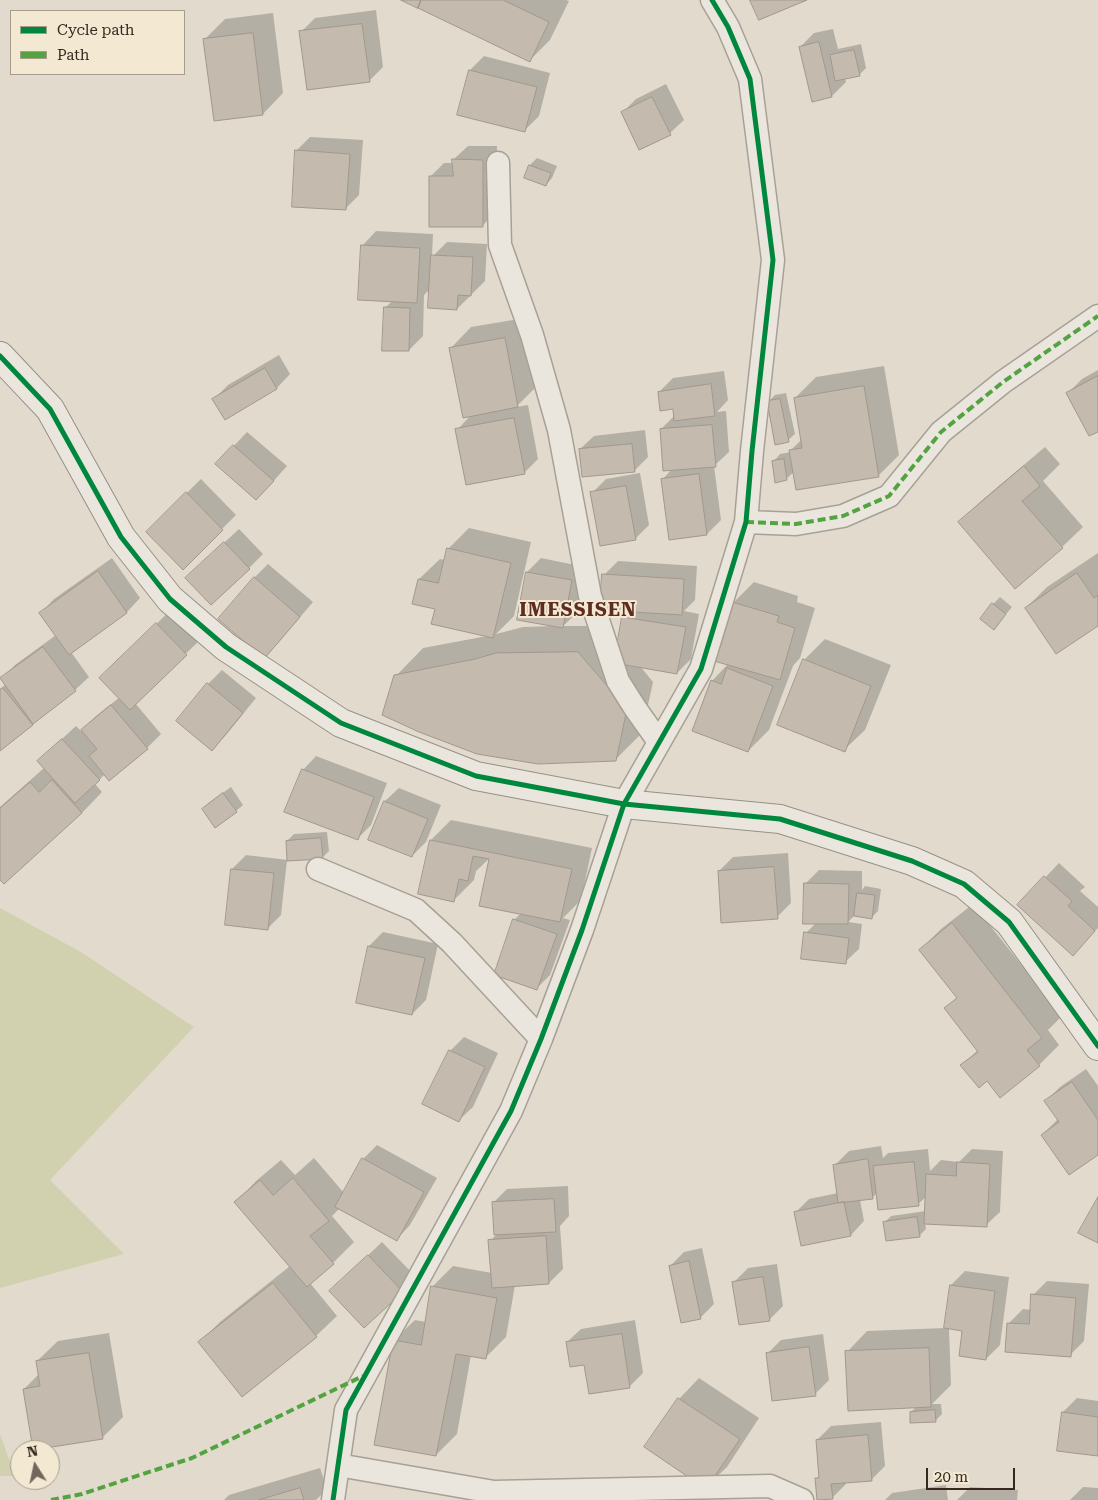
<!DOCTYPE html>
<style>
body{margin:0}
#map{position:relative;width:1098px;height:1500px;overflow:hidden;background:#e2dbcd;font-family:"Roboto Serif",serif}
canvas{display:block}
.legend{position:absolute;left:10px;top:10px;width:175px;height:65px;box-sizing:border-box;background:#f3e9d3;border:1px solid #a79c8b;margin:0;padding:6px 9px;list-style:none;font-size:15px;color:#35291f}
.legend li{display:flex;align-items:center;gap:10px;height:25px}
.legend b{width:25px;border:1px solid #a79c8b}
.north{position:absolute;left:10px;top:1440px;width:50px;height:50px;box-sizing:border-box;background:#f3e9d3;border:1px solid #a79c8b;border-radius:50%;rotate:350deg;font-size:14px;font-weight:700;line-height:20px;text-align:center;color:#35291f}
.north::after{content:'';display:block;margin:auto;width:18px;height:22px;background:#72675c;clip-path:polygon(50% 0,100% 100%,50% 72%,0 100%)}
.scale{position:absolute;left:926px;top:1468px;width:89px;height:22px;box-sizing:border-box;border:2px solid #35291f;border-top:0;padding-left:6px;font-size:15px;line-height:18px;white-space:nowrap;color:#35291f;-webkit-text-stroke:4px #f3e9d3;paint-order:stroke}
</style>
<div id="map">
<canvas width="1098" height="1500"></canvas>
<ul class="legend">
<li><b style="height:6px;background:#00873e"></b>Cycle path</li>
<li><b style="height:6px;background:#53a341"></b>Path</li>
</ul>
<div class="north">N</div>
<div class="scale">20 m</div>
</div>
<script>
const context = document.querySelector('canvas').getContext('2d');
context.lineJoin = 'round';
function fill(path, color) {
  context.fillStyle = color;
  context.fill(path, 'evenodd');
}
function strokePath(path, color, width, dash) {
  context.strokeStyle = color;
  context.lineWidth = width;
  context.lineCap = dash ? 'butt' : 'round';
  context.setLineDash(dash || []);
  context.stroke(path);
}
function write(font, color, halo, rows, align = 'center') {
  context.font = font + ' "Roboto Serif",serif';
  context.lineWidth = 4;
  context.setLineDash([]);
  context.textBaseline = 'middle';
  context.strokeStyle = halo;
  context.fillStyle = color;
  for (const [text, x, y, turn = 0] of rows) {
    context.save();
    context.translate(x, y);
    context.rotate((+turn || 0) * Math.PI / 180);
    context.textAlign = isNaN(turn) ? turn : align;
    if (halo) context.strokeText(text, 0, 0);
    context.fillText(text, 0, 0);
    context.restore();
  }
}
fill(new Path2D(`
 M0,908L81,952L194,1027L50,1180L124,1254L0,1288Z
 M0,1434L15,1476H0Z`), '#d1d1b0');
fill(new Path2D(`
 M404,0H566L569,1L550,40L529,61Z
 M376,10L383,67L369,81L301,32L315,18Z
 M273,13L283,93L263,114L204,40L225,19Z
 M833,29L838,49L861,44L866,68L859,75L845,78L846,82L832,96L813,101L800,47L814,33Z
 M484,56L550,73L539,116L525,130L459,114L470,70Z
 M666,84L684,120L670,133L622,113L636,99Z
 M310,137L363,140L359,195L345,209L296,151Z
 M468,146H497L496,212L482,226L430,177L444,163H454V159Z
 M537,158L557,166L552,178L546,185L526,177L530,165Z
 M376,231L433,234L432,257L447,242L487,244L485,281L457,309L431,288L424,295L423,336L409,350L385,308L392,301L363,245Z
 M525,318L538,385L516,407L528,405L538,459L524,473L457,430L471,415L451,348L471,327Z
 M279,355L290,374L277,388L225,418L214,399L228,385Z
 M884,366L899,455L878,476L794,472L786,479L774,461L780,454L791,452L790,451L802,439L795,398L816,377Z
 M1098,370V430L1068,393L1082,379Z
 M724,371L728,400L717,412L726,411L729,452L714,466L721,520L707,534L662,480L672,469L661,429L675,415L674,408L659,392L673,378Z
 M786,393L795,434L788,440L768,402L775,395Z
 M645,430L648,457L634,471L580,449L594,436Z
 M247,432L287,466L270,485L217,464Z
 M1045,447L1060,464L1043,481L1083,527L1062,547L960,522L981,501Z
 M640,473L649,525L635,539L592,493L606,479Z
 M201,479L236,515L183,568L147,532Z
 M469,528L531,542L514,616L496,634L523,627L553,626V625L518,619L527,572L541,558L585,567L577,613L563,626H605L619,642L624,617L630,610L604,575L618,561L697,566L695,600L684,611L699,614L691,659L677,673L640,666L653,682L642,733L615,760L396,676L423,648L487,636L436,608L419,579L440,559L445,560L448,549Z
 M239,529L263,554L249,568L201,564Z
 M1098,553V625L1026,608L1047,587Z
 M112,558L140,598L127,612L71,652L89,677L75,690L37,719L0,750V689L5,685L1,679L15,665L56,635L41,613L54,599Z
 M268,564L313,602L278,643L264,657L254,578Z
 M754,582L798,596L797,602L815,608L800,658L793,666L769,730L748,751L712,681L728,664L733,603Z
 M1000,597L1012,607L994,629L993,604Z
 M171,610L200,640L135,703L161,734L147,748L105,774L95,784L102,792L82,813L0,878V807L44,768L52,748L76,726L81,731L96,716L120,697L114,664Z
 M825,639L891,665L865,730L844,750L804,660Z
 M222,670L256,698L226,735L212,749L208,684Z
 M316,756L387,783L371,825L357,839L303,770Z
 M231,787L243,805L236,811L216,826L203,809L210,802Z
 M399,788L441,805L426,842L412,856L370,839L385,801Z
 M451,820L592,848L581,900L563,918L570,920L550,975L536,989L514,920L521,913L491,857L476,871L474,880L454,900L431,840Z
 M327,832L329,851L322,858L287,860L281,915L267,929L232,869L246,855L288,860L287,841L294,834Z
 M788,853L791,903L777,917L719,871L733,857Z
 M1059,863L1085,887L1080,891L1098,907V928L1073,954L1019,905Z
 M819,870L862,871V890L865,886L881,889L878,911L871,918L855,915L848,922L862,924L859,949L845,962L806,933L816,923L805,884Z
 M973,904L1062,1016L1048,1030L1059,1045L1039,1065H962L978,1050L946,1009L957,997L920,950L941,929Z
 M383,932L438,944L426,1000L412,1014L369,946Z
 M464,1037L498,1053L473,1107L459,1120L450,1051Z
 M1086,1069L1098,1086V1153L1042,1135L1058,1119L1046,1101L1060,1087Z
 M377,1145L437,1178L410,1225L397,1239L340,1208L332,1216L354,1242L333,1263L310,1283L337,1316L316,1336L200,1342L220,1322L290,1266L236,1202L256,1181L281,1160L295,1175L314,1158L344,1193L363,1159Z
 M881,1146L883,1158L888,1153L928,1149L930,1171L941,1160L959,1162L972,1149L1003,1151L1000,1212L986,1225L925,1223L926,1229L919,1236L885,1222L891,1216L926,1211V1197L918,1204L877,1193L872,1198L860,1200L864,1221L851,1235L795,1213L809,1199L838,1193L835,1165L849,1151Z
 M568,1186L569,1216L560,1226L563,1269L549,1283L515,1285L506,1337L485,1358L471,1355L457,1434L436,1455L394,1340L415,1320L426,1322L433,1286L453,1266L492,1273L490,1241L497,1234L493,1203L507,1189Z
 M382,1242L416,1277L402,1291L345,1277Z
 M702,1248L714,1304L700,1318L670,1266L684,1252Z
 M777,1264L783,1306L769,1320L734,1282L748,1268Z
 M965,1271L1009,1277L1000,1345L986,1359L964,1330L949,1328L951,1385L932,1404H941L942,1414L935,1421L911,1412L916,1407L847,1352L867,1331L945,1328L951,1285Z
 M1047,1281L1089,1284L1084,1341L1070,1355L1009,1323L1023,1309L1032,1310L1033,1295Z
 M635,1320L643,1373L629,1387L585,1364L567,1342L581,1329Z
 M109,1333L123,1417L102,1438L24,1389L39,1374L37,1361L58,1341Z
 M823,1334L829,1380L815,1394L767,1354L781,1340Z
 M699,1378L759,1418L727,1467L706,1487L679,1399Z
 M1077,1398L1098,1401V1455L1063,1412Z
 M881,1422L885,1466L871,1480L846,1482V1484L832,1498L816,1479L820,1475L817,1440L831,1426Z
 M320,1468L327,1489L316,1500H224L229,1495Z
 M946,1485L948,1500H885L892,1493Z
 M970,1487L1018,1490L1017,1500H957Z
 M1083,1487L1098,1488V1500H1070Z`), '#0003');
const building = new Path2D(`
 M401,0H421L418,8Z
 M421,0H503L549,22L530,62L418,8Z
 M750,0H807L759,20Z
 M362,24L370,82L307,90L299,31Z
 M253,33L263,115L214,121L203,39Z
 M819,42L832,97L812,102L799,47Z
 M854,50L860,76L835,81L830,55Z
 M469,70L537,87L525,132L457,115Z
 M652,97L671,135L639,150L621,112Z
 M295,150L350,154L346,210L292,207Z
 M452,159L483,160V227H429V176H453Z
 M529,165L551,173L546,186L524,178Z
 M361,245L420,248L417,303L358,300Z
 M431,255L473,257L471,296L458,295L457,310L428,308Z
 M384,307L410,308L409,351H382Z
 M505,338L518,407L463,418L449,348Z
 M265,368L277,389L225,420L212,399Z
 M1098,376V432L1089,436L1066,393Z
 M711,384L715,416L674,421L673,409L660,411L658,392Z
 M864,386L879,477L796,490L789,450L802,448L794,398Z
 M780,399L789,442L775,445L767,401Z
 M514,418L525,474L466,485L455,429Z
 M712,425L716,467L663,471L660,429Z
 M632,444L635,472L582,477L579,449Z
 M233,445L274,481L256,500L215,464Z
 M784,459L787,480L775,483L772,461Z
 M1024,466L1040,486L1022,501L1063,548L1015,589L958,522Z
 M699,474L707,535L669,540L661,479Z
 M626,486L636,540L600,546L590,492Z
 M186,492L223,530L183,570L146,532Z
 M224,542L250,569L211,605L185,578Z
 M447,548L511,563L493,638L431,624L435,609L412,604L418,579L438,583Z
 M98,571L127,613L69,655L39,613Z
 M526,572L572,580L563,628L517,620Z
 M1077,573L1094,598L1098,595V626L1056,654L1025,608Z
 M602,574L684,579L682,615L600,610Z
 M254,577L300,617L264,659L218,619Z
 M732,602L779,616L777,622L795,628L780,680L714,661Z
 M992,603L1006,614L994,630L980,619Z
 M622,617L686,627L677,674L614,663Z
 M156,623L187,655L130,710L99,678Z
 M43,647L76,691L33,724L0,678Z
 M578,652L627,709L616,761L538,764L477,754L419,732L382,715L394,675L475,659L496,653Z
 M803,659L871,686L845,752L777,725Z
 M727,668L773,686L748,752L692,731L711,680L721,684Z
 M207,683L243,713L212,751L176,721Z
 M3,688L33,725L0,751V690Z
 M111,705L148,749L109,781L89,756L97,749L81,730Z
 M62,739L100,780L75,803L37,761Z
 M302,769L374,797L358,840L284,812Z
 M52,780L82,813L4,884L0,880V808L30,782L39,792Z
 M223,793L237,812L215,828L202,809Z
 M384,801L428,819L412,857L368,840Z
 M321,838L323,859L287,861L286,841Z
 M430,840L572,869L560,922L479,906L489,859L473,856L468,881L459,879L454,902L418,894Z
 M774,867L778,919L721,923L718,871Z
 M231,869L274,873L268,930L225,925Z
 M1044,876L1072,901L1068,906L1095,931L1073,956L1017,905Z
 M804,883L849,884L848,924H803Z
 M857,893L875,895L872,919L854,916Z
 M513,919L557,934L537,990L494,975Z
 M952,923L1042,1038L1027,1050L1040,1066L1000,1098L987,1081L979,1088L960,1065L978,1052L944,1008L957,998L919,950Z
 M804,932L849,938L846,964L801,959Z
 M368,946L425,958L412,1015L356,1003Z
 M449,1050L485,1067L459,1122L422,1104Z
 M1072,1082L1098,1120V1155L1069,1175L1041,1135L1059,1122L1044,1101Z
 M362,1158L424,1192L397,1241L335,1207Z
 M868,1159L873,1199L838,1203L833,1165Z
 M914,1162L919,1206L878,1210L873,1166Z
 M957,1162L990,1164L987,1227L924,1224L926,1174L956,1176Z
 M293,1178L329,1221L310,1236L334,1264L307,1287L234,1202L260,1180L273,1195Z
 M1098,1197V1243L1078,1233Z
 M554,1199L556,1232L494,1235L492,1202Z
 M844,1202L851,1236L801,1246L794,1212Z
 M917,1217L920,1237L886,1241L883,1222Z
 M546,1236L549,1284L492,1288L488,1240Z
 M368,1255L403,1292L364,1328L329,1291Z
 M689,1261L701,1319L681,1323L669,1266Z
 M763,1277L770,1321L739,1325L732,1282Z
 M273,1283L317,1337L242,1397L198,1342Z
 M950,1285L995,1291L986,1360L959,1356L962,1331L944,1328Z
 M431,1286L497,1298L486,1359L456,1354L436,1456L374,1445L393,1340L421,1345Z
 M1031,1294L1076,1298L1071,1357L1005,1352L1007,1323L1029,1324Z
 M622,1334L630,1388L589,1394L584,1365L570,1367L566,1342Z
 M809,1347L816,1396L772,1401L766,1353Z
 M929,1348L931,1407L848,1411L845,1351Z
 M89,1353L103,1439L33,1450L23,1389L40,1386L36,1361Z
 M678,1398L740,1439L706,1489L644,1447Z
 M935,1410L936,1422L910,1423V1412Z
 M1062,1412L1098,1417V1456L1057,1451Z
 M868,1435L872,1481L831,1484L833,1499L817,1500L815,1478H819L816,1440Z
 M300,1488L304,1500H259Z`);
fill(building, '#c5baae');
strokePath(building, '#a2978c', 1);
const street = new Path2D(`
 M498,163L500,245L532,335L559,430L590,596L618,681L635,708L659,742
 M746,522L796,524L843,516L889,496L941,432L1003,382L1098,316
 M318,869L416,910L452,943L541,1039
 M338,1465L494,1492L770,1486L802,1500
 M333,1500L346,1410L511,1111L541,1039L582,930L624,804L701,669L746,522L752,451L773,260L750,79L728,27L712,0`);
const secondary = new Path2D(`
 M0,356L50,409L121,537L170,599L226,647L341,723L476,776L624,804L780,819L912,861L964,884L1009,922L1098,1046`);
strokePath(street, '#a7a096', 25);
strokePath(secondary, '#979086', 30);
strokePath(street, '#eae6dd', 22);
strokePath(secondary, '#eae6dd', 28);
strokePath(new Path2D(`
 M746,522L796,524L843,516L889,496L941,432L1003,382L1098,316
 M51,1500L82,1494L192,1458L363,1376`), '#53a341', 4, [8, 4]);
strokePath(new Path2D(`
 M0,356L50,409L121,537L170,599L226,647L341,723L476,776L624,804L780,819L912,861L964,884L1009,922L1098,1046
 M333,1500L346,1410L511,1111L541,1039L582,930L624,804L701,669L746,522L752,451L773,260L750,79L728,27L712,0`), '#00873e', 5);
context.letterSpacing = '1px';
write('bold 19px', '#5e2d21', '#f3e9d3', [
 ["IMESSISEN",578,610]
]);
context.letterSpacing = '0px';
</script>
